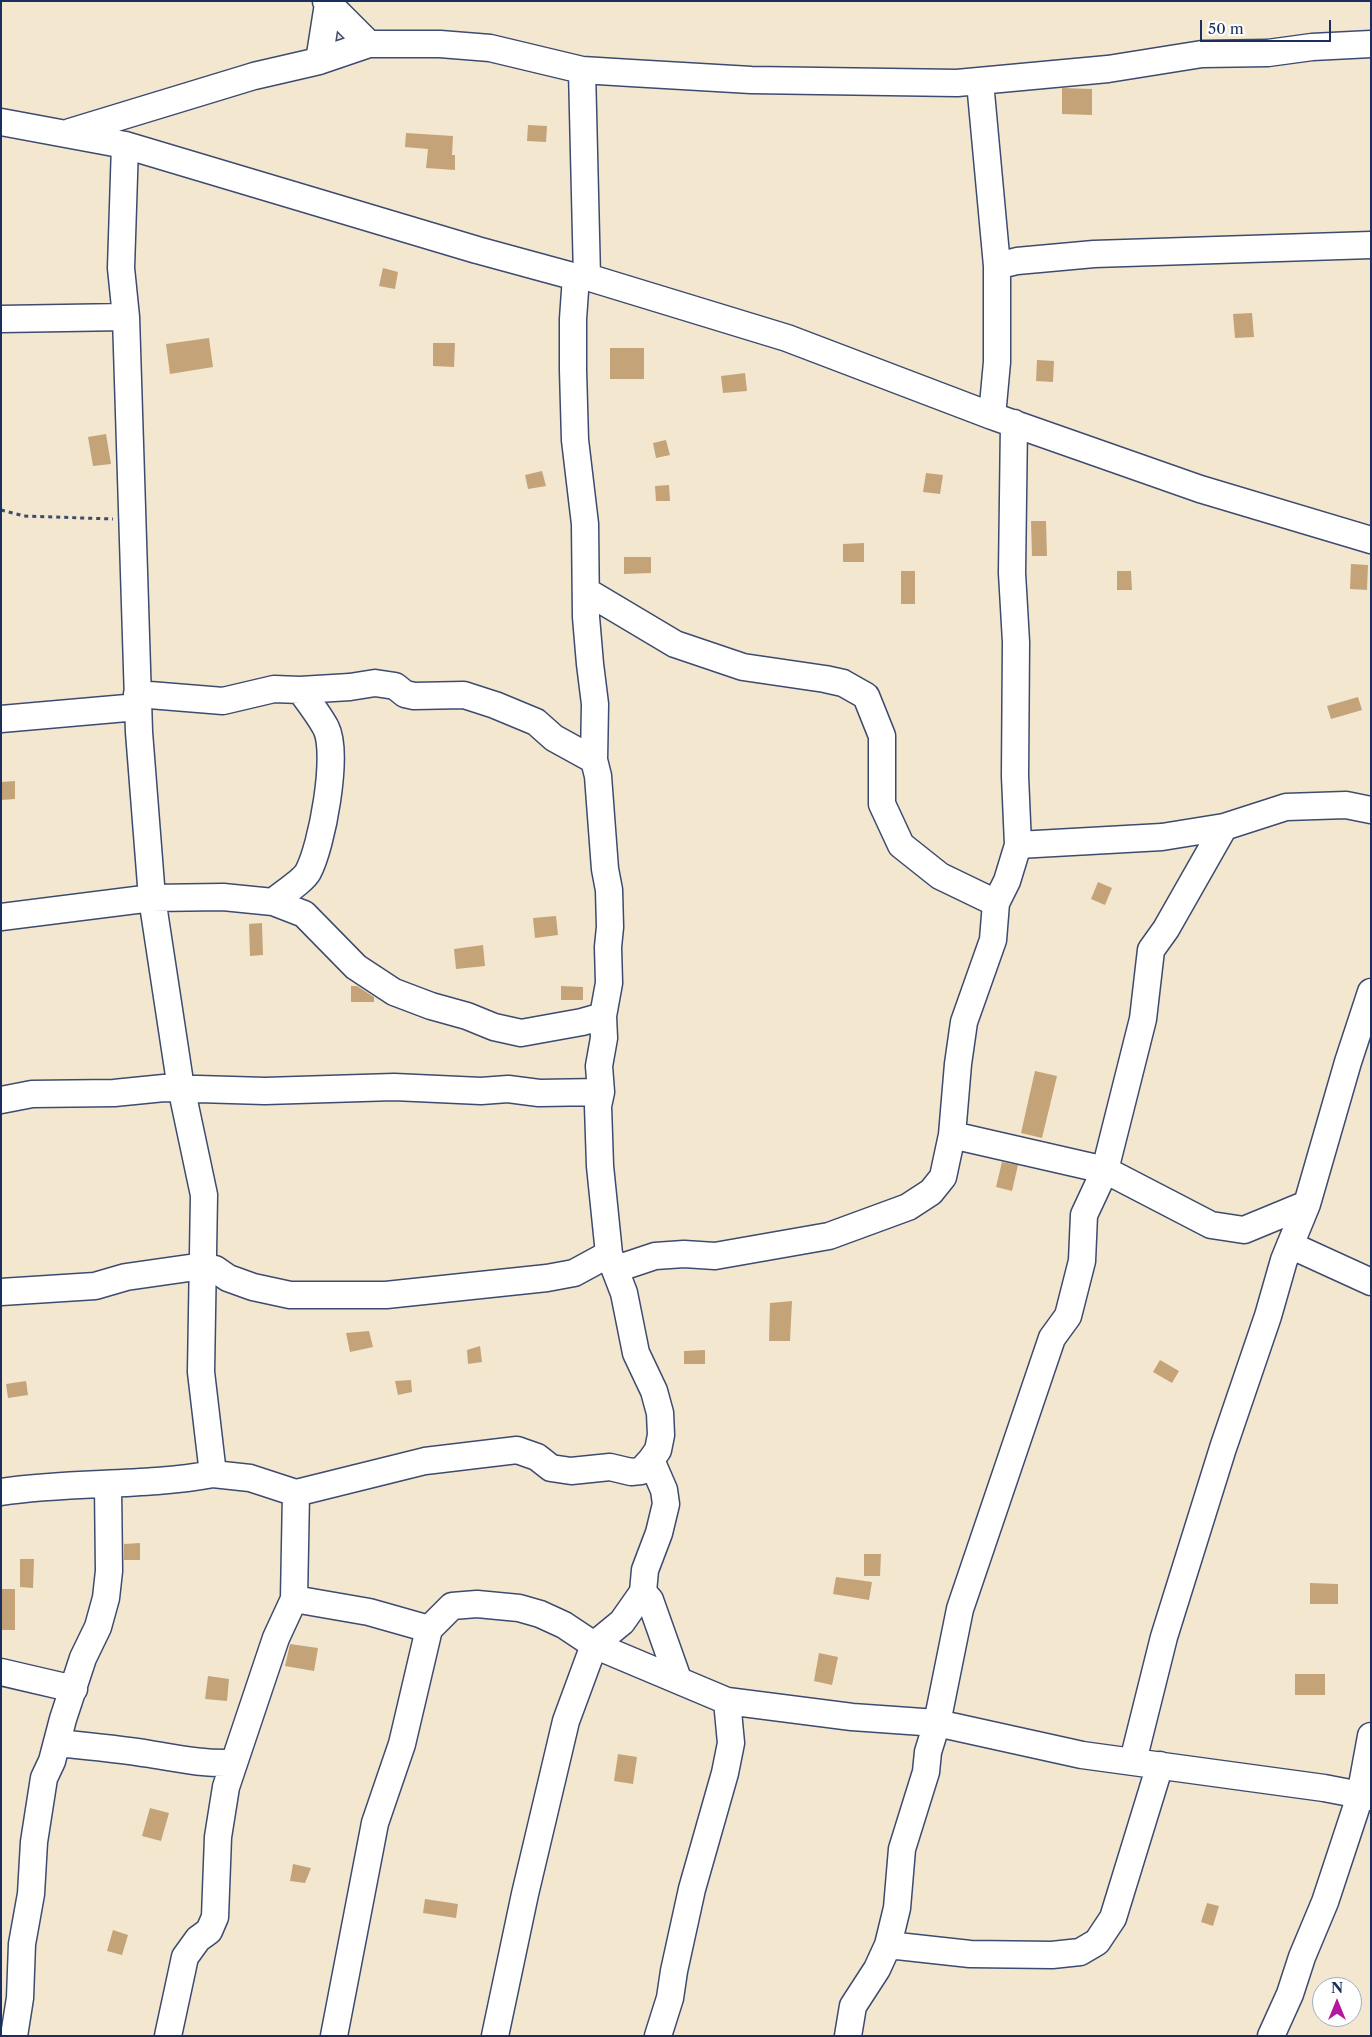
<!DOCTYPE html>
<style>
body{margin:0}
#map{position:relative;width:1372px;height:2037px;overflow:hidden;background:#f4e7d0;font-family:"Libre Caslon Text",serif}
canvas{display:block}
.frame{position:absolute;inset:0;border:2px solid #1b2f5e;pointer-events:none}
.north{position:absolute;left:1312px;top:1977px;width:50px;height:50px;box-sizing:border-box;background:#fff;border:1px solid #a4acbf;border-radius:50%;rotate:0deg;font-size:14px;font-weight:700;line-height:20px;text-align:center;color:#1b2f5e}
.north::after{content:'';display:block;margin:auto;width:18px;height:22px;background:#b5179e;clip-path:polygon(50% 0,100% 100%,50% 72%,0 100%)}
.scale{position:absolute;left:1200px;top:20px;width:131px;height:22px;box-sizing:border-box;border:2px solid #1b2f5e;border-top:0;padding-left:6px;font-size:15px;line-height:18px;white-space:nowrap;color:#1b2f5e;-webkit-text-stroke:4px #fff;paint-order:stroke}
</style>
<div id="map">
<canvas width="1372" height="2037"></canvas>
<div class="frame"></div>
<div class="north">N</div>
<div class="scale">50 m</div>
</div>
<script>
const context = document.querySelector('canvas').getContext('2d');
context.lineJoin = 'round';
function fill(path, color) {
  context.fillStyle = color;
  context.fill(path, 'evenodd');
}
function strokePath(path, color, width, dash) {
  context.strokeStyle = color;
  context.lineWidth = width;
  context.lineCap = dash ? 'butt' : 'round';
  context.setLineDash(dash || []);
  context.stroke(path);
}
fill(new Path2D(`
 M1062,88L1092,89V115L1062,114Z
 M528,125L547,126L546,142L527,141Z
 M406,133L453,136L452,155H455V170L426,168L428,149L405,147Z
 M383,268L398,272L395,289L379,286Z
 M1252,313L1254,337L1235,338L1233,314Z
 M209,338L213,367L170,374L166,344Z
 M433,343H455L454,367L433,366Z
 M610,348H644V379H610Z
 M1037,360L1054,361L1053,382L1036,381Z
 M745,373L747,391L723,393L721,376Z
 M106,434L111,464L93,466L88,437Z
 M666,440L670,455L656,458L653,443Z
 M542,471L546,486L528,489L525,475Z
 M926,473L943,475L940,494L923,492Z
 M669,485L670,501H656L655,486Z
 M1031,521H1046L1047,556H1032Z
 M864,543V562H843V544Z
 M624,557H651V573L624,574Z
 M1351,564L1368,565L1367,590L1350,589Z
 M901,571H915V604H901Z
 M1117,571H1131L1132,590H1117Z
 M1358,697L1362,710L1331,719L1327,706Z
 M15,781V799L1,800V782Z
 M1098,882L1112,888L1105,905L1091,899Z
 M556,916L558,935L535,938L533,918Z
 M262,923L263,955L250,956L249,924Z
 M483,945L485,966L456,969L454,949Z
 M351,986H357L374,997V1002H351Z
 M561,986L583,987V1000H561Z
 M1035,1071L1057,1076L1042,1138L1021,1133Z
 M1002,1162L1018,1165L1012,1191L996,1187Z
 M792,1301L790,1341H769L770,1303Z
 M369,1331L373,1347L350,1352L346,1333Z
 M480,1346L482,1362L468,1364L467,1350Z
 M705,1350V1364H684V1351Z
 M1160,1360L1179,1371L1172,1383L1153,1372Z
 M411,1380L412,1392L398,1395L395,1381Z
 M26,1381L28,1395L8,1398L6,1384Z
 M140,1543V1560H124V1544Z
 M864,1554H881L880,1576H864Z
 M20,1559H34L33,1588L20,1587Z
 M836,1577L872,1582L869,1600L833,1594Z
 M1310,1583L1338,1584V1604H1310Z
 M1,1589H15V1630H1Z
 M290,1644L318,1648L314,1671L285,1666Z
 M819,1653L838,1657L832,1685L814,1681Z
 M1295,1674H1325V1695H1295Z
 M208,1676L229,1679L227,1701L205,1699Z
 M618,1754L637,1757L633,1784L614,1781Z
 M150,1808L169,1813L161,1841L142,1836Z
 M293,1864L311,1868L305,1883L290,1881Z
 M425,1899L458,1904L456,1918L423,1913Z
 M1207,1903L1219,1906L1213,1926L1201,1922Z
 M113,1930L128,1935L122,1955L107,1951Z`), '#c4a379');
const minor = new Path2D(`
 M326,1L369,44
 M319,61L328,4
 M582,70L587,277
 M980,82L997,266V362L992,416
 M1,122L125,145L477,250L576,277H587L787,338L992,416L1200,489L1371,540
 M70,132L254,76L319,61L369,44H440L490,48L582,70L631,73L751,80L957,83L1108,69L1202,54L1268,53L1312,47L1371,44
 M125,145L121,268L126,317L139,732L152,898L180,1082L204,1195L201,1372L213,1474L250,1478L296,1493L294,1599L369,1612L429,1629L402,1744L375,1823L334,2036
 M997,266L1017,261L1094,254L1371,245
 M1,319L126,317
 M586,591L675,644L743,667L825,679L843,683L866,696L882,736V804L901,845L940,876L996,903
 M137,694L223,701L274,689L300,690L350,687L375,683L395,686L405,694L414,696L464,695L495,705L536,722L554,738L594,760
 M1,719L138,707
 M1018,845L1162,837L1224,827L1286,807L1346,805L1371,810
 M273,902C282,894 303,881 308,872C322,846 339,754 326,728C319,715 309,702 300,690
 M1,917L152,898L223,897L273,902L304,914L356,967L394,992L431,1006L467,1016L494,1027L521,1033L582,1022L603,1016
 M1,1100L32,1094L114,1093L164,1088L265,1091L394,1087L481,1091L508,1089L539,1093L601,1092
 M952,1135L1105,1170L1211,1225L1244,1230L1307,1204
 M1290,1245L1371,1282
 M616,1269L655,1256L684,1254L715,1256L829,1236L908,1207L931,1192L943,1177L952,1135L958,1064L964,1022L993,940L996,903L1007,881L1018,845L1015,776L1016,642L1012,573L1014,423
 M1,1292L95,1286L126,1277L203,1266L215,1269L228,1278L253,1287L290,1295H386L547,1278L574,1273L609,1254
 M651,1460L664,1490L666,1504L659,1533L645,1570L643,1592L650,1600L678,1679
 M1,1492C71,1481 143,1487 213,1474
 M296,1493L425,1461L517,1450L537,1457L551,1468L571,1471L610,1467L631,1472L641,1471L651,1460L658,1450L661,1435L660,1413L654,1391L636,1353L624,1293L609,1254L600,1166L598,1106L601,1092L599,1066L604,1038L603,1016L609,983L608,947L610,927L609,890L605,869L598,776L594,760L595,704L590,664L586,617L585,524L575,440L573,370V319L576,277
 M429,1629L452,1606L477,1604L519,1608L540,1614L564,1625L594,1645L727,1701L852,1717L937,1723L1082,1755L1324,1788L1371,1797
 M1,1672L74,1689
 M57,1743C88,1746 119,1749 150,1754C180,1759 202,1764 234,1763
 M1133,1761L1164,1637L1223,1448L1268,1316L1284,1260L1307,1204L1348,1062L1371,992
 M888,1945L970,1954L1052,1955L1080,1952L1097,1942L1113,1918L1160,1765
 M14,2036L20,1998L22,1944L31,1894L34,1842L44,1778L52,1761L63,1719L83,1658L98,1627L106,1598L109,1571L108,1485
 M168,2036L185,1957L198,1939L209,1931L215,1917L218,1837L226,1787L276,1638L294,1599
 M495,2036L525,1894L566,1721L594,1645L622,1622L643,1592
 M658,2036L670,1998L674,1971L692,1889L725,1773L731,1743L727,1701
 M848,2036L853,2006L877,1969L888,1945L897,1908L902,1849L926,1772L928,1752L937,1723L960,1609L1052,1338L1068,1316L1082,1261L1084,1215L1105,1170L1143,1019L1151,950L1166,929L1224,827
 M1271,2036L1290,1994L1302,1957L1325,1902L1360,1796L1371,1736`);
strokePath(minor, '#3c4b6f', 29);
strokePath(new Path2D(`
 M1,510L24,516L113,519`), '#3c4b6f', 3, [4, 4]);
strokePath(minor, '#fff', 26);
</script>
